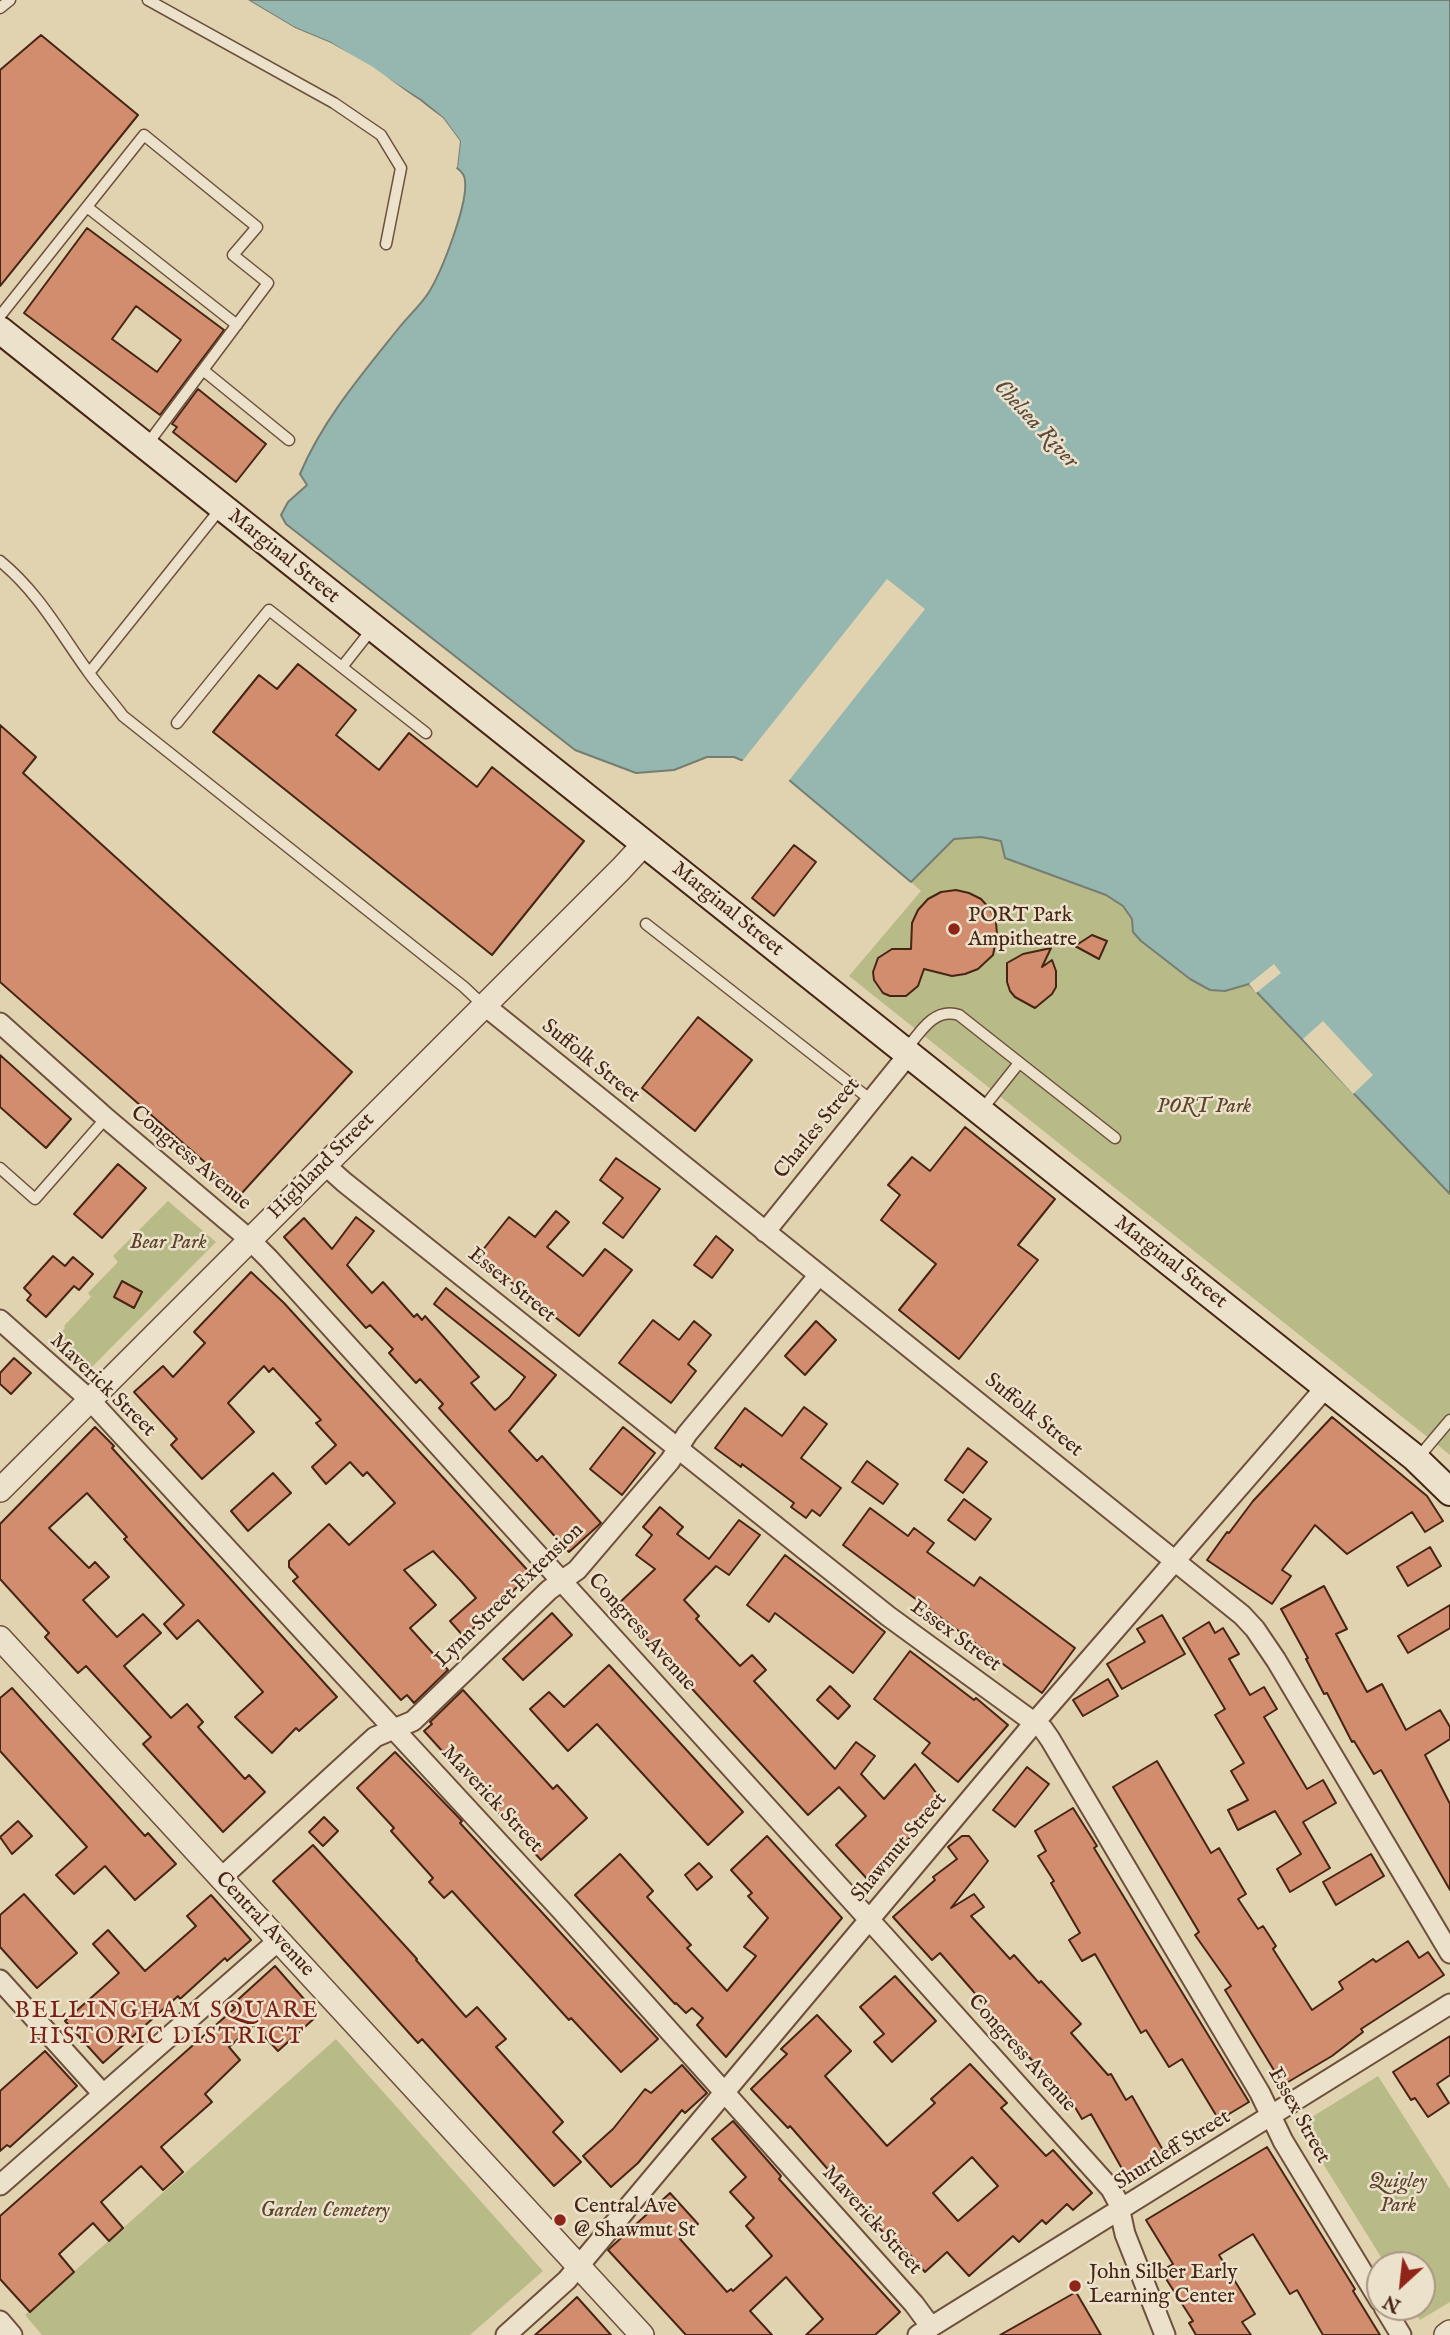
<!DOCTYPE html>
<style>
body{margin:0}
#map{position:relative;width:1450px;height:2335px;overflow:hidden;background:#e1d3b0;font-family:"IM FELL English",serif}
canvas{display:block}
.north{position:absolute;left:1366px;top:2251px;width:70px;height:70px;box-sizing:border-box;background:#ece2cc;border:2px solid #aa9683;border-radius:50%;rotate:207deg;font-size:19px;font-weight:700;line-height:28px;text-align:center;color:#472515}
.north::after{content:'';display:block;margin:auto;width:24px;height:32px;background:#8f2418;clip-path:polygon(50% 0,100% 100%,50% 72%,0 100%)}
</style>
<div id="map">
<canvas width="1450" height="2335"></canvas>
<div class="north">N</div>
</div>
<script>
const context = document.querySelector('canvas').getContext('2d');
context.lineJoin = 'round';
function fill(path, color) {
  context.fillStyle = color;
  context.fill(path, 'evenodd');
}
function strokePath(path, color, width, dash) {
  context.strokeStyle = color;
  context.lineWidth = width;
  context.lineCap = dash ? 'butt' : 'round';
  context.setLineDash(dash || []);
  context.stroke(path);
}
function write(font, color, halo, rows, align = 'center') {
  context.font = font + ' "IM FELL English",serif';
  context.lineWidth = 5;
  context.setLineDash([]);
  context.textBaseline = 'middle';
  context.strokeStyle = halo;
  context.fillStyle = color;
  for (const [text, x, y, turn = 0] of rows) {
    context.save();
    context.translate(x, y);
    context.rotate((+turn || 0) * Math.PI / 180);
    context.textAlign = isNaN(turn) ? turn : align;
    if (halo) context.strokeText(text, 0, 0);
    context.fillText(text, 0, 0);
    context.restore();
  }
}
fill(new Path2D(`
 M981,837L1001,841L1005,858L1106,895L1123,906L1132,919L1133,932L1154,952L1190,979L1210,990L1225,991L1249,984L1450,1194V1455L849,976L921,891L911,882L954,839Z
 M168,1201L216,1242L85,1374L52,1344L65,1328L64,1326L91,1297L88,1293L118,1262L113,1256Z
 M336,2039L543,2271L470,2335H42L25,2315Z
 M1378,2076L1450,2189V2302L1420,2320L1412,2307H1422V2265H1386L1299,2125Z`), '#b8bb87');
const water = new Path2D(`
 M248,0H1450V1194L1249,984L1225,991L1210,990L1190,979L1141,941L1133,932L1132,919L1123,906L1106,895L1005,858L1001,841L981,837L954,839L911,882L789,780L734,757H707L674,770L636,773L575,750L286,524L281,515L288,502L307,485L300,474C322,421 362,374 398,329C408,316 421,305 429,292C442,271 468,204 465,181C465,176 461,171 457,168L460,141L443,118L421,100L331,43L295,28Z`);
fill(water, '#95b7b0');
strokePath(water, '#767d72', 2);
fill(new Path2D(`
 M244,0H248L295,28L331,43L373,67L443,118L460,141L457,168L454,165L456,142L440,120L371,70L329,46L293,31L254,9Z
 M887,579L925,609L787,783L740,764Z
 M1274,964L1281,973L1256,993L1249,984Z
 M1323,1021L1373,1075L1353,1094L1303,1039Z`), '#e1d3b0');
const building = new Path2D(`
 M41,35L138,115L0,286V70Z
 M87,228L224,330L160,415L24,313ZM136,306L181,340L157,372L112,339Z
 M198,389L266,444L236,482L173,432L177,427L172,424Z
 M298,664L356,710L336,735L379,770L409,733L477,787L492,767L584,841L492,955L213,732L259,675L277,689Z
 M0,725L36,757L23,773L352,1072L241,1194L0,982Z
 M794,845L816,862L774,916L752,898Z
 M956,890L969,893L981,899L990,909L996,922L997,935L993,955L978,969L965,974L952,976L924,969L918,986L906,996H890L883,993L874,980L873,972L878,958L892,949H911L912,923L918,910L928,899L941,892Z
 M1092,935L1107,941L1099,959L1075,946Z
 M1051,948L1042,967L1052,960L1056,971V987L1052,994L1035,1008L1015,997L1010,991L1007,982V963L1023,954Z
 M698,1017L752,1060L695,1131L642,1088Z
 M0,1055L71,1119L46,1148L0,1107Z
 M965,1127L1055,1199L1018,1245L1038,1260L959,1359L899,1310L936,1264L881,1220L900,1195L888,1185L912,1157L930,1171Z
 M616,1158L660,1189L623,1238L603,1223L623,1198L600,1180Z
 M118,1164L146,1188L102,1238L74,1214Z
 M556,1211L569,1222L547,1247L583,1276L605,1249L632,1270L579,1336L478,1256L509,1217L535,1237Z
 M356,1217L374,1231L347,1265L372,1293L383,1282L414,1317L417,1314L422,1320L425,1316L479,1377L471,1383L495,1410L509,1398L525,1377L434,1304L446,1288L556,1375L509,1431L537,1461L542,1456L601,1523L569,1552L439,1408L443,1404L420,1379L416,1383L389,1353L393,1349L370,1325L366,1328L284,1237L304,1218L332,1249Z
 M716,1236L733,1250L712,1278L694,1265Z
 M53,1256L65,1266L73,1257L93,1274L79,1290L74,1286L46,1317L27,1300L31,1295L24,1288Z
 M251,1272L284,1303L531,1574L464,1637L450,1621L476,1598L461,1581L433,1551L404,1570L436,1605L410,1628L448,1670L414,1703L407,1695L401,1700L293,1581L298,1577L289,1567V1561L329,1524L349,1545L395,1503L367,1472L363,1476L350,1462L326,1484L312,1467L336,1445L316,1423L321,1420L273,1368L269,1372L264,1366L228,1403L254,1432L202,1479L171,1445L177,1439L134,1392L163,1366L173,1377L205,1343L194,1332Z
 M122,1281L142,1292L134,1308L114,1297Z
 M653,1320L679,1340L694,1321L711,1335L688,1364L696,1371L671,1403L619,1363Z
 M816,1321L836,1340L805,1375L785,1356Z
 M14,1358L31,1373L11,1394L0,1384V1373Z
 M804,1407L827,1424L801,1458L841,1488L820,1516L812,1510L806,1518L791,1507L794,1503L742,1464L741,1467L715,1448L745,1408L782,1436Z
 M1332,1417L1427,1496L1443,1521L1425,1532L1412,1512L1347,1554L1315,1525L1282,1570L1291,1576L1272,1604L1207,1560L1227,1532L1229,1533L1253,1501Z
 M95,1427L114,1446L112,1448L337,1697L299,1731L296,1728L272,1753L235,1717L263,1692L198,1620L177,1639L164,1624L184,1605L124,1539L127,1537L87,1493L49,1528L89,1568L95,1562L109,1577L83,1600L117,1637L143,1614L161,1633L124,1666L171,1718L187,1704L203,1722L198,1727L245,1779L249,1775L265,1792L223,1832L143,1744L151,1737L86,1666L78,1673L45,1637L49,1633L0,1579V1524Z
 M623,1427L655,1453L622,1495L590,1469Z
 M968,1448L987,1462L963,1493L945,1480Z
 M867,1461L898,1484L883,1504L852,1482Z
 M273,1473L291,1493L248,1531L231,1511Z
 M964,1499L991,1519L975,1540L948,1520Z
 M660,1507L683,1527L677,1534L709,1559L739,1520L760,1535L729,1575L716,1566L684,1600L699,1616L696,1619L740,1666L752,1655L766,1670L754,1681L835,1769L856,1742L875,1756L861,1774L884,1799L915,1764L942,1801L904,1844L907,1848L870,1882L836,1845L866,1816L839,1787L808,1815L616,1606L655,1569L636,1555L652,1535L643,1527Z
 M870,1508L908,1536L914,1528L934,1543L927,1552L974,1586L980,1577L1075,1648L1042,1693L843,1545Z
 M1430,1547L1441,1566L1408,1586L1397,1567Z
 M785,1555L885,1632L853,1673L775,1613L769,1622L747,1605Z
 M1324,1586L1347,1629L1336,1634L1367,1692L1382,1684L1406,1730L1440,1710L1450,1727V1739L1425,1755L1450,1804V1890L1381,1770L1374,1774L1354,1741L1352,1742L1327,1693L1324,1694L1306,1659L1308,1658L1281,1609Z
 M1450,1605V1628L1408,1653L1398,1636Z
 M552,1613L572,1635L523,1680L503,1659Z
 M1162,1615L1185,1654L1122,1689L1107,1664L1145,1642L1137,1629Z
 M1209,1622L1215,1633L1223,1628L1239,1654L1229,1659L1250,1695L1264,1687L1277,1709L1264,1717L1307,1789L1323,1780L1336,1803L1303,1822L1330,1868L1290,1892L1277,1869L1301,1854L1275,1811L1238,1830L1228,1810L1248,1800L1231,1771L1244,1763L1215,1715L1225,1709L1183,1638Z
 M910,1651L974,1700L976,1698L1008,1725L958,1782L922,1753L930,1743L874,1699Z
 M609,1665L743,1812L708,1845L597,1724L568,1751L530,1709L549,1692L564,1707Z
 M1108,1679L1118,1696L1083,1716L1073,1700Z
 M830,1686L850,1706L838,1719L817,1700Z
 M12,1688L145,1836L148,1833L176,1864L135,1900L105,1866L74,1894L56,1875L87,1847L0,1751V1698Z
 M463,1690L553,1789L557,1785L587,1818L541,1860L424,1731L432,1724L430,1722Z
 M395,1752L462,1821L460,1823L658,2039L621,2072L571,2018L569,2020L452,1891L444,1898L429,1882L433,1878L391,1831L394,1828L357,1788Z
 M1157,1761L1211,1853L1219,1848L1246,1894L1238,1899L1258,1929L1263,1926L1276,1946L1273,1949L1312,2010L1343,1989L1339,1982L1373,1959L1376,1962L1408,1941L1419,1958L1428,1952L1444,1975L1361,2029L1363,2032L1332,2056L1283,2085L1225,1990L1231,1986L1195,1935L1199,1932L1113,1787Z
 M1027,1767L1049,1784L1015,1827L993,1810Z
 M1073,1808L1097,1846L1094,1848L1249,2102L1219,2120L1182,2059L1169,2067L1146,2030L1141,2033L1095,1954L1082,1961L1069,1940L1080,1933L1051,1883L1054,1881L1038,1856L1046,1851L1035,1831Z
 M324,1817L338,1831L323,1846L309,1832Z
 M18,1821L32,1836L12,1854L0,1837Z
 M767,1836L842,1918L726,2057L697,2025L703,2018L692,2008L686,2013L676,2003L675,2004L575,1895L620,1854L653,1891L647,1897L691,1945L687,1948L727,1991L756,1956L744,1947L768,1918L748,1896L752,1893L731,1870Z
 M962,1836H969L988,1861L951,1908L974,1894L984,1907L971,1916L1010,1959L1014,1955L1039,1983L1041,1981L1081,2024L1071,2033L1108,2075L1111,2074L1126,2100L1132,2096L1164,2152L1125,2174L1091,2114L1082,2119L1066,2092L1061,2097L1037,2070L1039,2068L996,2021L973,1991L940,1953L932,1960L893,1917L935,1880L933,1877L957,1859L948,1847Z
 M313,1845L417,1959L416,1960L466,2017L477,2007L506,2039L496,2047L563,2122L553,2132L581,2162L554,2186L422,2039L418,2043L273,1881Z
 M1371,1854L1384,1876L1336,1905L1323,1882Z
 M699,1863L712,1877L697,1890L685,1875Z
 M24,1894L77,1953L37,1988L0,1947V1915Z
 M211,1895L251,1940L227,1961L225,1958L180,1999L178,1996L103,2063L65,2021L119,1973L93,1944L108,1930L145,1971L196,1926L187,1916Z
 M275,1966L318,2015L278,2051L254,2025L229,2047L240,2060L205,2094L212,2102L161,2147L183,2172L163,2190L141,2166L101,2202L123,2228L109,2241L93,2223L59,2254L74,2272L30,2312L0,2279V2216L235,2008L232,2005Z
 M895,1976L936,2021L892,2062L874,2042L884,2034L860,2007Z
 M817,2015L851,2051L825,2076L887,2146L935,2103L931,2099L970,2064L1007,2103L1001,2108L1046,2156L1053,2150L1092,2193L1073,2210L1067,2204L1046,2224L1042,2220L1019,2242L1013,2236L969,2276L947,2252L925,2272L892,2234L888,2238L790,2126L788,2128L751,2089L787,2054L781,2049ZM972,2157L998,2186L958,2221L933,2193Z
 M1450,2036V2075L1437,2084L1449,2103L1428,2117L1415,2098L1411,2100L1393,2072Z
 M45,2051L77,2086L10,2147L7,2145L0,2151V2091Z
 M682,2065L707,2093L685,2113L682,2110L638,2163L611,2187L583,2156L613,2129L645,2089L651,2093Z
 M733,2121L781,2176L779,2179L900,2312L875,2335H806L823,2319L786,2277L750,2311L772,2335H686L608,2250L670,2193L698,2224L680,2239L727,2292L731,2289L733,2291L772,2256L746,2226L754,2218L730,2192L746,2177L712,2139Z
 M1267,2147L1355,2289L1353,2291L1380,2335H1323L1297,2290L1290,2294L1253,2234L1219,2255L1255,2314L1242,2322L1251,2335H1196L1189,2323L1193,2321L1161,2271L1173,2264L1146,2220Z
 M1076,2292L1101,2335H1000Z
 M577,2297L611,2335H535L561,2312Z`);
fill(building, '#d28d6e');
strokePath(building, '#472515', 2);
const service = new Path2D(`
 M148,0L334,103L381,135L401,168L386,244
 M0,8L10,0
 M87,207L237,325
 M0,316L144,135L257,227L233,255L268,283L146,446
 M203,370L289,440
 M0,561C39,593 60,633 89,673C99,687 112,701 123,716L464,987L483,1005
 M342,667L372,629
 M89,673L221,508
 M177,723L269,610L426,733
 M646,924L871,1100
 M905,1051C919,1034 933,1007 959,1015L1115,1138
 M980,1112L1019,1063
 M0,1168L35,1199L106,1118
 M1417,1459L1450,1420`);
const minor = new Path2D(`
 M484,1005L1242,1615L1255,1629L1276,1660L1450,1953
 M0,1023L106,1118L249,1239L269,1259L884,1936L1111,2189L1118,2202L1125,2234L1165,2335
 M324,1164L344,1182L888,1616L1043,1729L1050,1739L1260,2093L1283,2141L1380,2301
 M765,1232L908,1055
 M0,1320L89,1399L561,1910L914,2304L931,2327
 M221,1878L375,1737L413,1721L549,1590L577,1570L670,1461L687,1434L819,1275
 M0,1980L103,2094
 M0,2185L279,1940
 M1384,2307L1401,2335
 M0,2321L12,2335
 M506,2335L567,2280L1035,1722L1326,1387
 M918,2335L1450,2004`);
const tertiary = new Path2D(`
 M0,1490L621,869L644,844
 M0,1638L642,2335
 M1446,2335L1450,2332`);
const secondary = new Path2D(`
 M0,330L1414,1457L1450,1492`);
strokePath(service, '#6e503c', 13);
strokePath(minor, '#6e503c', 23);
strokePath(tertiary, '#6e503c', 26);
strokePath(secondary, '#472515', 30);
strokePath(service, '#ece2cc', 10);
strokePath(minor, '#ece2cc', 19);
strokePath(tertiary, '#ece2cc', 23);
strokePath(secondary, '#ece2cc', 26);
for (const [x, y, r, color] of [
 [954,929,7,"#8f2418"],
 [560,2220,7,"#8f2418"],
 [1075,2286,7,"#8f2418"]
]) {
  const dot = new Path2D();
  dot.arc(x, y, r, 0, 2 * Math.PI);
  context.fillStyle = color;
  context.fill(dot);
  strokePath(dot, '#ece2cc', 2.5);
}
write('21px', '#472515', '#ece2cc', [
 ["Marginal Street",283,557,39],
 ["Marginal Street",727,910,39],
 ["Suffolk Street",590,1062,39],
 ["Charles Street",818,1129,-51],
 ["Congress Avenue",190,1159,40],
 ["Highland Street",322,1167,-45],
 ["Marginal Street",1170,1263,38],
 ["Essex Street",511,1286,39],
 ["Maverick Street",102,1386,44],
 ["Suffolk Street",1033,1416,39],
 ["Lynn Street Extension",510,1596,-44],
 ["Congress Avenue",641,1633,48],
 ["Essex Street",955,1637,36],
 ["Maverick Street",491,1800,47],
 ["Shawmut Street",900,1848,-50],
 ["Central Avenue",264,1925,47],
 ["Congress Avenue",1021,2054,48],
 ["Essex Street",1298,2116,61],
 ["Shurtleff Street",1173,2151,-32],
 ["Maverick Street",871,2221,48]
]);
write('21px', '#472515', '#ece2cc', [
 ["PORT Park",968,917],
 ["Ampitheatre",968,941],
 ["Central Ave",574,2208],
 ["@ Shawmut St",574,2232],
 ["John Silber Early",1089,2274],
 ["Learning Center",1089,2298]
], 'left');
write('italic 21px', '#5e432c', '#ece2cc', [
 ["PORT Park",1204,1108],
 ["Bear Park",168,1244],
 ["Quigley",1398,2183],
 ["Park",1398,2207],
 ["Garden Cemetery",325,2212]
]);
write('italic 23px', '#5a4a3c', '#ece2cc', [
 ["Chelsea River",1035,425,47]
]);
context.letterSpacing = '2px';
write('23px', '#7a1f14', '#ece2cc', [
 ["BELLINGHAM SQUARE",167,2012],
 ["HISTORIC DISTRICT",167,2038]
]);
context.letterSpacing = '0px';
</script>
